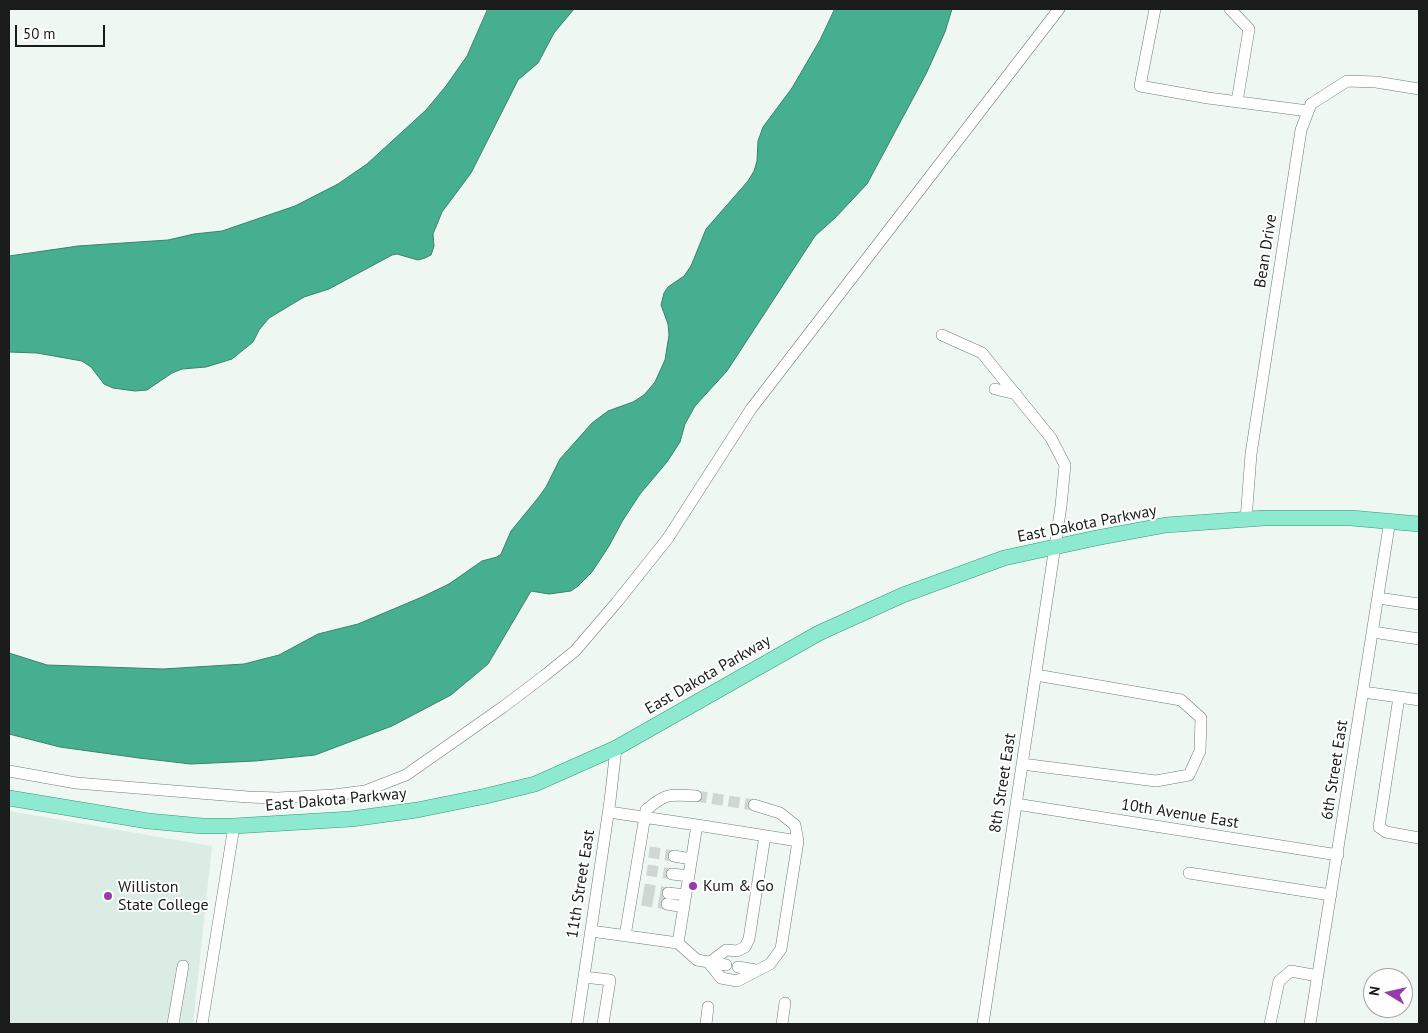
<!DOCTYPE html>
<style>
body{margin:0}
#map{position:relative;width:1428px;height:1033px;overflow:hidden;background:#eff7f3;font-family:"PT Sans",sans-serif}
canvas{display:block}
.frame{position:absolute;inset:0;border:10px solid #191c1b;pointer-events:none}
.north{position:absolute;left:1363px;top:968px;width:50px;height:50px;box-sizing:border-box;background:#fff;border:1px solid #a3a4a4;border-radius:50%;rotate:279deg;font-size:14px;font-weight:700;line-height:20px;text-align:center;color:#191c1b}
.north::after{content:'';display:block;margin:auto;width:18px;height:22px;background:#953ca8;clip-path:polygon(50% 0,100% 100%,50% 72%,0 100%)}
.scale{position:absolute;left:15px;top:25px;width:90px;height:22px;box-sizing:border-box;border:2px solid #191c1b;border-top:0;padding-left:6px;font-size:15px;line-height:18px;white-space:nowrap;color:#191c1b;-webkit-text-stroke:4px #fff;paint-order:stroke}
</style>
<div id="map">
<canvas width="1428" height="1033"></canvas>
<div class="frame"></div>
<div class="north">N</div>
<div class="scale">50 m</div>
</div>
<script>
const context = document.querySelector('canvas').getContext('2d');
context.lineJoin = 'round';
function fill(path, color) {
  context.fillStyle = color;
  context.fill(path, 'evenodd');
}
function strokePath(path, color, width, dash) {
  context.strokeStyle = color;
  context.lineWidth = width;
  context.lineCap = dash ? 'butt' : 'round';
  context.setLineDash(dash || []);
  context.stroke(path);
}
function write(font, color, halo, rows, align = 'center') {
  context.font = font + ' "PT Sans",sans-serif';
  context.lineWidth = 4;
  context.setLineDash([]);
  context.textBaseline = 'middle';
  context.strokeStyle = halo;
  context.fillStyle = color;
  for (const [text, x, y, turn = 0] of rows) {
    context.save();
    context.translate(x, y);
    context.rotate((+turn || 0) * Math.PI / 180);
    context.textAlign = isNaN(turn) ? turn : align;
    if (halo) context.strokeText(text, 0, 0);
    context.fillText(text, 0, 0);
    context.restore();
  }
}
fill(new Path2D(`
 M9,811L212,846L193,1024H9Z`), '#dbece5');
const water = new Path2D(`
 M488,9H574L554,33L538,63L518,80L471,173L442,212L433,234L434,246L431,255L425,258L418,260L397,254L392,255L329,289L304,297L269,318L259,330L253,342L232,359L206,367L182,369L172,373L147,390L135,391L113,388L104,384L91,367L82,361L37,353L9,352V256L78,246L168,240L194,234L222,231L295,206L338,184L367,164L426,110L446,86L467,56Z
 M835,9H952L945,32L926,74L867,184L835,218L815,236L727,371L695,406L685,424L680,442L667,462L640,494L623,520L609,546L592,572L578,586L571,591L549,594L531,591L488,664L451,695L392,726L315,755L255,761L191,764L139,758L60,747L9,734V653L47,665L163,669L244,664L279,655L318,634L358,624L422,597L449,584L482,561L497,557L501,554L511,531L538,498L546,487L560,459L592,423L608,411L633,402L644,395L655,382L665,360L669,335L668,324L661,305L664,293L668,287L684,276L691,266L706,229L748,181L754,171L757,161L758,141L763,127L792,88L820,40Z`);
fill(water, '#46af8f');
strokePath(water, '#38836c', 1);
strokePath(new Path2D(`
 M696,796L754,805
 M649,852L674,856
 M647,870L672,874
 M644,889L668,893
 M642,900L667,904`), '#cfd6d3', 11, [11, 5.5]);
const minor = new Path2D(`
 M1155,9L1140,86L1208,98L1308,111
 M1230,9L1249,29L1237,102
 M942,335L982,353L1051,438L1065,465L1061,506L983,1024
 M995,389L1016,394
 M1246,520L1251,454L1301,130L1311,104L1347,81L1376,82L1419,89
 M1378,598L1419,604
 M1373,632L1419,639
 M1363,692L1399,697
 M1419,700L1399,697L1379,827L1386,832L1419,838
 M1022,764L1156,781L1189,775L1200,751L1201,718L1181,700L1036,675
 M9,771L76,783L248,797L278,798L334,795L365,791L406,775L503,707L544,676L575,651L617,602L668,538L751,409L1059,9
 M1016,804L1338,855
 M754,805L780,813L795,825L798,841
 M697,825L798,841L781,949L770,964L737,981L721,978L709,963L726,950L737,951L745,947L749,939L765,836
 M674,856L691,859
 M1189,873L1331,895
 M672,874L689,876
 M668,893L686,895
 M667,904L684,907
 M591,931L678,943L697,825L609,812
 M625,936L646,810C667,792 670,795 696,796
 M678,943L697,960L726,965
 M738,967L756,970
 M584,977L610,980L603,1024
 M173,1024L183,966
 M202,1024L234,826
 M577,1024L610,801L616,748
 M706,1024L708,1007
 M782,1024L785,1003
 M1270,1024L1279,981L1291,971L1318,976
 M1310,1024L1390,520`);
const major = new Path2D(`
 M9,798L148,821L202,826H234L351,819L417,810L486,796L535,784L616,748L819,633L903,595L1004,558L1096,538L1166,525L1264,518H1351L1419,524`);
strokePath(minor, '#737a77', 12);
strokePath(major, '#33987b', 16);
strokePath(minor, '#fff', 11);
strokePath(major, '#8de9cf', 15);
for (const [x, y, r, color] of [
 [693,886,5,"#953ca8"],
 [108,896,5,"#953ca8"]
]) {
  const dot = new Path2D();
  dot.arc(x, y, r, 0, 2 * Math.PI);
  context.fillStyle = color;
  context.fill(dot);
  strokePath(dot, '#fff', 2);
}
write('16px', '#191c1b', '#fff', [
 ["Bean Drive",1266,251,-81],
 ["East Dakota Parkway",1087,524,-11],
 ["East Dakota Parkway",708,675,-30],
 ["6th Street East",1335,770,-81],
 ["8th Street East",1003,783,-81],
 ["East Dakota Parkway",336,800,-5],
 ["10th Avenue East",1180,814,9],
 ["11th Street East",581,884,-81]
]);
write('16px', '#191c1b', '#fff', [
 ["Kum & Go",703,886],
 ["Williston",118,887],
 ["State College",118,905]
], 'left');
</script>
